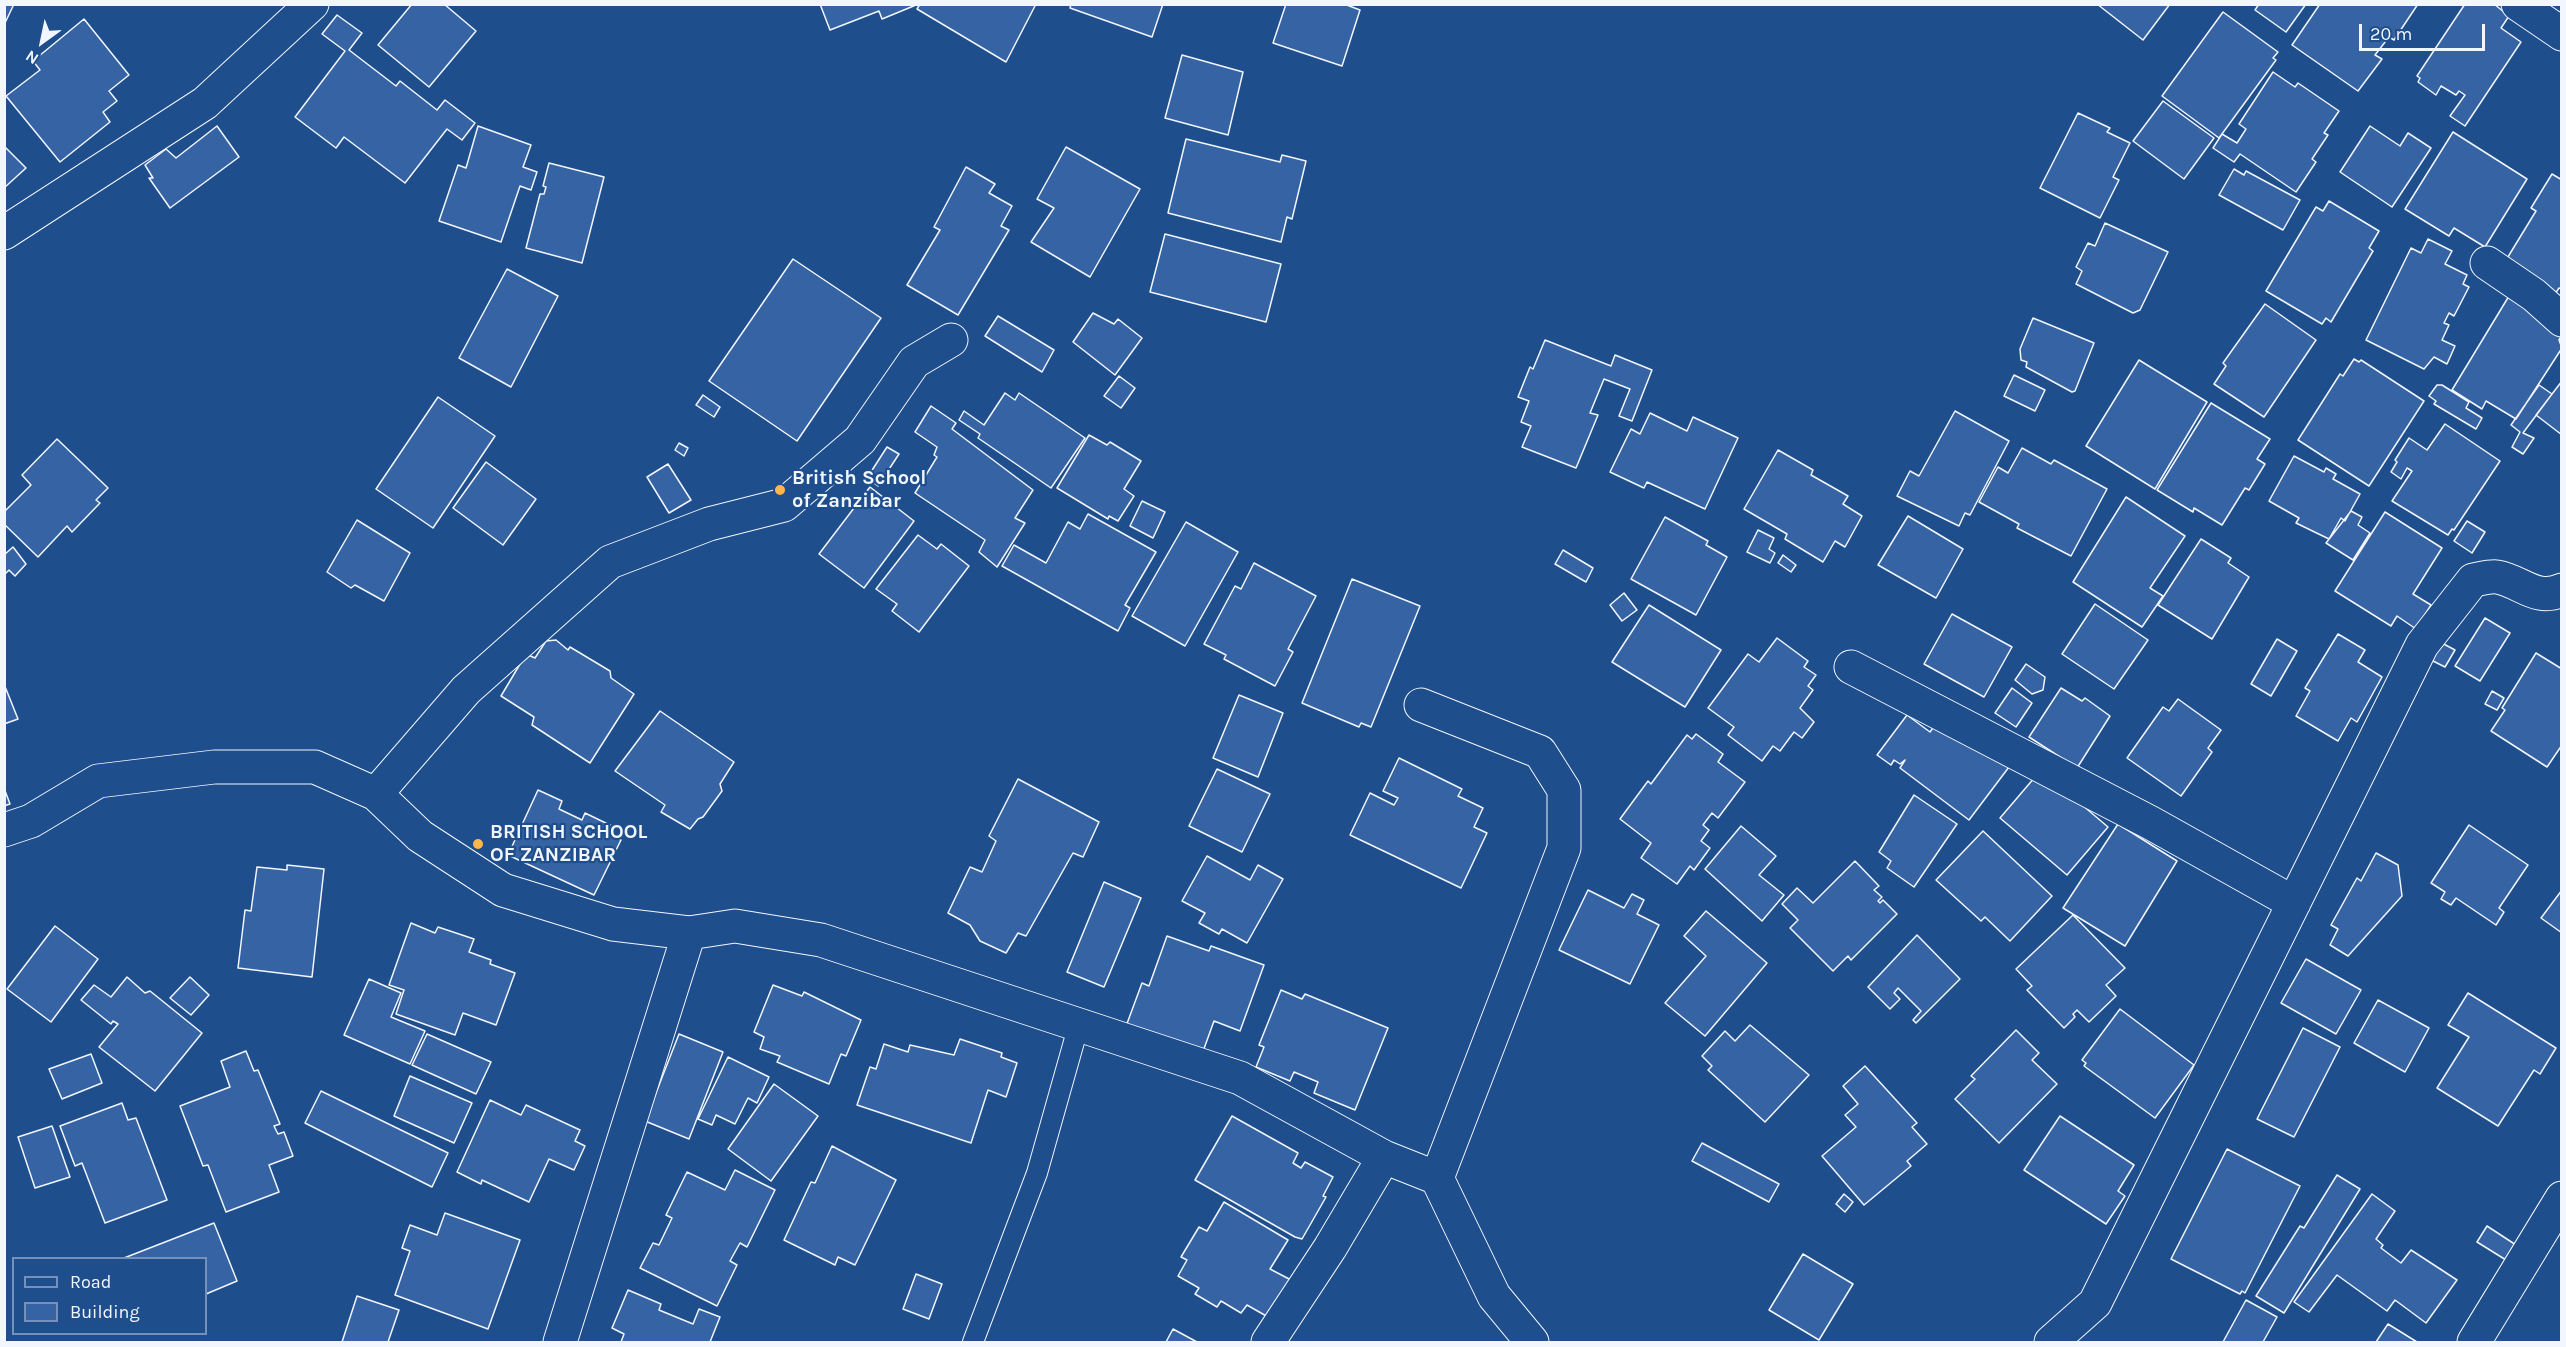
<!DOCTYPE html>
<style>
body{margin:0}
#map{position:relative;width:2566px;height:1347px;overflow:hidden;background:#1f4e8c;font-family:Karla,sans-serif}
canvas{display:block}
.frame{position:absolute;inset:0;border:6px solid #f2f6ff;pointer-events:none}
.legend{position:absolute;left:12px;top:1257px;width:195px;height:78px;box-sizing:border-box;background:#1f4e8c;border:2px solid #7391ba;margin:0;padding:8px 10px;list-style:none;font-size:18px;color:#f2f6ff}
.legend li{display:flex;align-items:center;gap:12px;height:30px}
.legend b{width:30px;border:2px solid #7391ba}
.north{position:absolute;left:12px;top:12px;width:60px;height:60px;-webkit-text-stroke:4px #1f4e8c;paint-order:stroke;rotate:213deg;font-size:16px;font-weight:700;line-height:24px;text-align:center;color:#f2f6ff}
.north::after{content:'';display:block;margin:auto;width:21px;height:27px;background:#f2f6ff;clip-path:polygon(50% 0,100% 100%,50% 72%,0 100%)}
.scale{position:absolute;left:2359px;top:24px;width:126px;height:27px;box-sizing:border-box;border:3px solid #f2f6ff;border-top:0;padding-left:8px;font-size:18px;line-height:21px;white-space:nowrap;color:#f2f6ff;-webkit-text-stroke:4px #1f4e8c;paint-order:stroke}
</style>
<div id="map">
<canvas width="2566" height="1347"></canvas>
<div class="frame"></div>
<ul class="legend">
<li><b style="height:8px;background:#1f4e8c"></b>Road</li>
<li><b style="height:16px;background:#3563a3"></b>Building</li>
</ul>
<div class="north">N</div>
<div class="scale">20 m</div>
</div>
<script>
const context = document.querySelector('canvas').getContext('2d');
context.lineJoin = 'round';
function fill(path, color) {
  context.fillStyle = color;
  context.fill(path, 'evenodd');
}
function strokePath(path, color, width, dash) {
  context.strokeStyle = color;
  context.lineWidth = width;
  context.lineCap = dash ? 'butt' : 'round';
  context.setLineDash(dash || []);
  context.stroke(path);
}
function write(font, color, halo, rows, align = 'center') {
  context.font = font + ' Karla,sans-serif';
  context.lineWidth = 4.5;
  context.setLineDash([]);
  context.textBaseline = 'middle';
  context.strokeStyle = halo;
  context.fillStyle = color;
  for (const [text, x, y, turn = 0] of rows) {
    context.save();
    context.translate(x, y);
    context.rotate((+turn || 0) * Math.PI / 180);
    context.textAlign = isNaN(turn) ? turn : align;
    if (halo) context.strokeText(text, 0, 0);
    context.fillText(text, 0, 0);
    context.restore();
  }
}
const building = new Path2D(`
 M4,4H14L4,25Z
 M412,4H444L476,31L429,87L378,45Z
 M820,4H916V5L882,19L879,11L830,30Z
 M920,4H1036L1006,62L917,9Z
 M1071,4H1163L1152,37L1070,8Z
 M1286,4H1344L1360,10L1342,66L1273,43Z
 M2097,4H2170L2143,40Z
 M2259,4H2306L2286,32L2255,10Z
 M2320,4H2418L2394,40L2389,37L2375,55L2382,59L2358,91L2292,45Z
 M2465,4H2494L2509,16L2501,28L2521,42L2465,126L2450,116L2465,95L2459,91L2456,95L2441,86L2436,95L2418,82L2420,78L2417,76Z
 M2223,12L2278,52L2273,58L2276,60L2219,138L2162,96Z
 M337,15L362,33L349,50L396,86L400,81L437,110L445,100L475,123L462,140L447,129L405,183L344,137L336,148L295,117L345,51L322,34Z
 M84,19L129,75L109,91L117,101L103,112L110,122L60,162L6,96L40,70L33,61Z
 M1182,55L1243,72L1228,135L1165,118Z
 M2273,72L2295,87L2298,83L2339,111L2324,133L2328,135L2312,159L2316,162L2296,192L2240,154L2234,162L2213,148L2222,134L2237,143L2246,129L2239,124Z
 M2163,101L2214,138L2184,179L2133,141Z
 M2078,113L2110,128L2107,132L2130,143L2113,177L2119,180L2100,218L2040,188Z
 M217,126L239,157L170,208L149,178H153L145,165L166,149L176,158Z
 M478,126L531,145L523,167L537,172L531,190L520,186L501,242L439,221L458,165L466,168Z
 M2370,126L2400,146L2408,133L2431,148L2392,207L2340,172Z
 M2453,132L2527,179L2485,247L2454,228L2449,236L2405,209Z
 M1186,139L1280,162L1282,155L1306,161L1292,219L1287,217L1281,242L1168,213Z
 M4,146L26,168L4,188Z
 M1066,147L1140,189L1090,277L1031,242L1054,208L1037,199Z
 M549,163L604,177L582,263L526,248L540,194H544L546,187L543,186Z
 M966,167L995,184L989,193L1012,206L1001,226L1009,230L958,315L907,285L940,230L934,227Z
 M2234,169L2244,175L2246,171L2300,200L2283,230L2219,195Z
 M2552,174L2562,180V289L2559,288L2555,294L2503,265L2536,211L2531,208Z
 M2329,201L2379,231L2369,248L2373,251L2331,322L2326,318L2322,324L2266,291L2316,207L2323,211Z
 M2105,223L2168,252L2140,310L2133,313L2076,284L2082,271L2076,267L2088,243L2095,246Z
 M1165,234L1281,264L1266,322L1150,292Z
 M2428,239L2452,251L2445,264L2467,275L2463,284L2469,287L2454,316L2449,313L2444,323L2449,325L2442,340L2455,346L2447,364L2434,357L2424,369L2366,340L2411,248L2421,253Z
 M793,259L881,318L797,441L709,381Z
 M507,269L558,296L511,387L459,358Z
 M2509,296L2562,335L2559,340L2562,348L2516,419L2486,401L2482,409L2452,390Z
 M2265,304L2316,340L2264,417L2214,384L2226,366L2223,363Z
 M1093,313L1114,324L1118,319L1142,338L1115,375L1073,342Z
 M998,316L1054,350L1042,372L985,336Z
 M2033,318L2094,343L2075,391L2072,392L2026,367L2027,362L2021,360L2020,349Z
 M1545,340L1611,366L1615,355L1652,370L1632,421L1619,416L1630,389L1604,379L1590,413L1598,415L1576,468L1522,447L1531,426L1521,422L1529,401L1518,397L1530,367L1533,369Z
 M2354,359L2359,362L2361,360L2424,401L2369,486L2298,440L2340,374L2343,376Z
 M2139,360L2207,402L2155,489L2086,446Z
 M2014,375L2045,390L2035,411L2004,396Z
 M1119,376L1135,388L1121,408L1104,396Z
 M2562,381V435L2536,415Z
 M2437,385H2442L2469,402L2466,408L2482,418L2476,429L2434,404L2436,401L2429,396Z
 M2539,385L2552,394L2523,433L2534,438L2523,454L2512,447L2520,432L2511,425Z
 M1005,393L1015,400L1019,393L1085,438L1051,488L978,438L980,434L959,420L964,411L984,425Z
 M703,395L720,407L714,417L696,405Z
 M438,397L495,436L433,528L376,489Z
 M2211,403L2270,439L2257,459L2265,464L2249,490L2245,488L2222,525L2194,508L2193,512L2157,490Z
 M931,406L956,423L952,429L1033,490L1015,518L1025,523L997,567L979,552L985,540L915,493L937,457L934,455L937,447L915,432Z
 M1955,411L2009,441L1970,515L1965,513L1959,526L1897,496L1910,471L1919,476Z
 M1650,413L1687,431L1693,417L1738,438L1705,509L1647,482L1644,488L1610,472L1631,429L1640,434Z
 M2445,424L2500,461L2454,530L2452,529L2448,535L2392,501L2412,471L2407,468L2401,479L2391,472L2397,462L2395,460L2409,438L2427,450Z
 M1089,435L1107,445L1110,442L1141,461L1124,489L1134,496L1118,521L1109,516L1108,519L1057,488Z
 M57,439L108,488L96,500L100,503L72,532L67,526L38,557L4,524V512L31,485L22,475Z
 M679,443L688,448L684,456L675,450Z
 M887,447L899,454L878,486L867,478Z
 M2022,448L2051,464L2054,460L2107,489L2071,556L2017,528L2019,524L1979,502L1998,467L2008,473Z
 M1778,450L1813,470L1811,475L1848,496L1843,504L1862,516L1845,547L1835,541L1823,562L1785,539L1787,534L1744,509Z
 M2294,456L2324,472L2326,468L2336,474L2333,479L2360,494L2345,521L2341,518L2329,539L2296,523L2299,518L2269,501Z
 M486,462L536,499L503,545L453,508Z
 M668,464L691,500L669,513L647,477Z
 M870,487L914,521L864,588L819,554Z
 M2126,497L2185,536L2150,588L2163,596L2142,627L2073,582Z
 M1142,501L1165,512L1153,538L1130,526Z
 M2351,511L2362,517L2358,525L2370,533L2353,560L2326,543Z
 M2385,512L2442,548L2413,594L2431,605L2416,629L2397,616L2391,626L2335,591Z
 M1088,514L1156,552L1125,605L1130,608L1118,631L1002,566L1014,545L1046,563L1068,522L1080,529Z
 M1908,516L1963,549L1936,598L1878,565Z
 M1665,517L1708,541L1706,545L1727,557L1696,615L1631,579Z
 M357,520L410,553L384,601L355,585L351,588L327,572Z
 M2467,521L2485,532L2472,553L2454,541Z
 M1186,522L1238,552L1185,646L1132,616Z
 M1758,530L1774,538L1769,549L1775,553L1770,563L1747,552Z
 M918,535L937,549L941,544L969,566L919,632L892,611L897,604L876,589Z
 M2201,539L2231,558L2228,563L2249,577L2212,639L2158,605Z
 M13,547L26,564L15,576L9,570L4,575V555Z
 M1563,550L1593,568L1586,582L1555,564Z
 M1783,555L1796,565L1791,572L1778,563Z
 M1254,563L1316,596L1288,649L1293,652L1275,686L1224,659L1226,655L1204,644L1235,586L1241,589Z
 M1352,579L1420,606L1371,727L1361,723L1359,727L1302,703Z
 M1624,593L1637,610L1622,621L1610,605Z
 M2095,604L2148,640L2114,689L2062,654Z
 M1649,605L1721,650L1685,707L1612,662Z
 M1952,614L2012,647L1984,697L1924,664Z
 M2485,618L2510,633L2480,681L2455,666Z
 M2338,634L2365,650L2358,662L2382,677L2357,722L2351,718L2338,741L2296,716L2310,691L2305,688Z
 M1777,638L1808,661L1804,667L1816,675L1808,686L1813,690L1800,708L1814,722L1802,738L1794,732L1780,751L1773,746L1762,761L1728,735L1734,727L1708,708L1748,654L1759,662Z
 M2277,639L2297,651L2271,696L2251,684Z
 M556,640L568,650L570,647L610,671L611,678L634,694L590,763L532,725L534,717L501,696L526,654L535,658L546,641Z
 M2440,642L2455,650L2445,667L2431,660Z
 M2536,653L2562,669V745L2547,767L2491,731L2505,710L2502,708Z
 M2026,664L2045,677L2043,690L2032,694L2015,680Z
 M4,684L18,719L4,724Z
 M2012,688L2032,703L2016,727L1995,713Z
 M2061,688L2082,701L2085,698L2110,716L2077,768L2029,737Z
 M2492,691L2504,698L2497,710L2485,704Z
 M1239,695L1283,713L1258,777L1213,758Z
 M2178,699L2221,730L2208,748L2212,752L2181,796L2127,758L2163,707L2169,711Z
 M660,711L734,762L720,784L722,791L703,817L698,819L690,829L661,812L665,805L615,771Z
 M1907,715L1930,732L1939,719L2009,767L1969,820L1900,768L1905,760L1900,764L1894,760L1891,765L1877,755Z
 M1696,734L1723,754L1718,762L1745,782L1718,818L1712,813L1703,825L1709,830L1701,841L1710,848L1694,870L1690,866L1677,884L1641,858L1651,843L1620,819L1648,781L1651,784L1687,735L1692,739Z
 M1399,758L1462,789L1458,796L1483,808L1474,827L1487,833L1461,888L1350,835L1370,793L1394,805L1398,798L1383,791Z
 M1217,769L1270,794L1242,852L1189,826Z
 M2041,770L2108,827L2067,875L2000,818Z
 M1018,779L1099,822L1083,857L1073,853L1026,936L1018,933L1006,953L980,941L970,925L948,913L970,867L982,872L996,841L989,836Z
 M4,788L10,804L4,806Z
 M538,790L562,801L559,809L582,820L585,813L612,826L606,833L621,840L594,895L508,855Z
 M1914,795L1957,824L1914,887L1887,868L1891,861L1879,852Z
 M2118,824L2177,861L2125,946L2063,908Z
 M2469,825L2528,865L2499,908L2504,912L2496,925L2456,898L2451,905L2441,899L2445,892L2431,883Z
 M1741,826L1776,856L1759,875L1784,895L1762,921L1705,869Z
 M1983,831L2052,896L2010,941L1985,917L1981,921L1936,880Z
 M2376,853L2398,865L2402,896L2348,956L2330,945L2338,929L2331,925L2357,878L2361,881Z
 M1207,856L1250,880L1258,865L1283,879L1247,943L1222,929L1219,934L1199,923L1205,913L1182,901Z
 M1855,861L1879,886L1874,890L1882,897L1878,901L1880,903L1883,900L1897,914L1851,960L1848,956L1833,971L1790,928L1798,920L1782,904L1797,888L1813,903Z
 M287,865L324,869L312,977L238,968L245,910L251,911L257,867L287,870Z
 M1104,882L1141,898L1104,987L1067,972Z
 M1588,890L1624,908L1632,894L1644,900L1637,914L1659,925L1630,984L1559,950Z
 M2562,890V933L2541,918Z
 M1706,911L1767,963L1705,1036L1665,1003L1706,956L1684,936Z
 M2073,915L2125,968L2106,985L2116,996L2089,1022L2077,1010L2073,1014L2075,1017L2064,1028L2027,990L2032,986L2016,969Z
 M411,923L435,933L438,927L474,939L469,952L491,960L490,964L515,973L496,1025L463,1013L455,1035L396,1014L404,990L389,985Z
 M55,926L98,959L51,1022L7,989Z
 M1917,935L1960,979L1916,1023L1913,1020L1921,1011L1898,988L1894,993L1900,999L1890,1009L1868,987Z
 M1167,936L1209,951L1211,946L1264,965L1240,1031L1214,1021L1201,1057L1125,1029L1142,983L1149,986Z
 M2306,959L2361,990L2336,1034L2281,1003Z
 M127,977L145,993L150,991L155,995L202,1033L155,1091L99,1047L118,1024L113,1021L111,1024L81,1000L94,985L111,997Z
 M190,977L209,995L191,1015L170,998Z
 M369,979L401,993L391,1017L425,1031L410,1064L344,1035Z
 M773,985L802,996L804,992L861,1020L846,1056L841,1054L829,1084L777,1062L780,1056L760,1049L764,1037L754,1032Z
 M1281,990L1302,999L1305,994L1388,1028L1355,1110L1314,1093L1318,1082L1294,1072L1290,1081L1256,1067L1264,1047L1259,1045Z
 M2468,993L2556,1048L2540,1074L2534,1070L2498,1126L2437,1088L2469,1037L2448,1025Z
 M2378,1000L2429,1028L2405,1072L2354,1043Z
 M2120,1009L2194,1065L2155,1118L2084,1066L2086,1063L2082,1060Z
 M1750,1025L1809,1075L1765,1122L1708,1070L1712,1066L1702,1056L1725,1031L1735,1041Z
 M2303,1028L2340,1047L2294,1137L2257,1119Z
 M2016,1030L2039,1053L2032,1060L2057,1084L1999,1143L1955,1099L1975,1079L1971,1076Z
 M427,1034L491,1062L476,1094L412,1065Z
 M679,1034L723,1052L689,1139L645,1121Z
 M960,1039L1002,1053L1001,1057L1017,1063L1006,1097L988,1090L971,1143L857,1105L870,1067L876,1069L884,1044L908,1052L910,1045L954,1055Z
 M246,1051L254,1071L258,1070L280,1124L274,1126L278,1134L284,1132L293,1156L269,1165L279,1192L226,1212L208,1165L203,1166L180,1106L230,1087L221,1061Z
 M91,1054L102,1083L62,1099L49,1069Z
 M728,1057L769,1077L757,1103L748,1098L735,1124L716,1115L712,1125L698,1119Z
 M1865,1066L1917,1123L1912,1127L1927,1144L1907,1161L1911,1166L1864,1205L1822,1156L1856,1127L1845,1115L1858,1104L1843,1086Z
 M410,1076L472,1103L454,1143L394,1116Z
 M774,1084L818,1116L771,1181L728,1149Z
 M321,1091L448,1153L432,1187L305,1123Z
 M490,1100L521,1115L526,1105L580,1130L575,1141L585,1146L574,1170L549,1159L529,1202L482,1180L481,1184L457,1172Z
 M122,1103L128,1120L136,1118L167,1200L105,1223L82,1163L75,1166L60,1126Z
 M1232,1116L1298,1153L1293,1163L1301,1168L1305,1162L1333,1177L1323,1196L1326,1197L1302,1239L1295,1237L1195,1180Z
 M2060,1116L2134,1165L2118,1191L2125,1196L2106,1224L2024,1170Z
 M52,1126L70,1177L35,1188L18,1137Z
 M1702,1143L1779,1184L1769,1202L1692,1161Z
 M832,1146L896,1180L855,1265L838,1257L835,1265L784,1240L811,1182L815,1183Z
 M2227,1149L2300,1186L2245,1293L2242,1291L2240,1294L2171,1259Z
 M735,1170L775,1190L747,1247L740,1243L730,1261L737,1265L717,1306L640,1268L653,1243L659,1245L672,1218L666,1215L687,1172L725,1190Z
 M2337,1175L2360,1189L2284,1313L2256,1296L2300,1226L2304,1228Z
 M1844,1194L1853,1202L1845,1212L1836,1204Z
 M2372,1194L2395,1211L2376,1239L2383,1245L2381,1248L2401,1263L2411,1250L2457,1280L2426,1323L2395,1300L2387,1311L2337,1275L2309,1312L2294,1302Z
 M1224,1202L1288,1240L1270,1269L1291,1280L1268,1317L1247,1305L1241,1313L1221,1301L1217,1307L1195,1294L1199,1288L1178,1276L1187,1260L1181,1257L1199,1227L1207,1231Z
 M445,1213L520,1240L488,1329L395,1295L410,1251L402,1248L410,1225L437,1235Z
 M214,1223L237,1281L206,1294V1258H124Z
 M2487,1226L2516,1245L2506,1260L2477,1242Z
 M1803,1254L1853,1284L1819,1340L1769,1310Z
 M916,1274L942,1284L929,1319L903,1309Z
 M628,1290L661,1304L659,1310L693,1324L699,1309L720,1317L710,1342H621L624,1334L612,1328Z
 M357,1296L399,1310L388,1342H342Z
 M2246,1300L2277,1317L2263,1342H2223Z
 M2388,1324L2417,1342H2376Z
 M1173,1329L1197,1342H1166Z`);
fill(building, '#3563a3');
strokePath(building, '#f2f6ff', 1.5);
const lane = new Path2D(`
 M973,1342L1037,1173L1079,1024`);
const street = new Path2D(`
 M2518,4L2562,34
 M4,233L205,103L312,4
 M2487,263L2534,295L2562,320
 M1851,667L2151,823L2294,903
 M1421,705L1540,752L1564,790V848L1437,1178
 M376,794L466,690L610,562L709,524L784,505L860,440L914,362L951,340
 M4,830L31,821L98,781L214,767H315L376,794L420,836L503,890L613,924L689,933L735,926L821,940L1240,1078L1384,1157L1437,1178L1494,1296L1532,1342
 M560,1342L689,933
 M1268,1342L1330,1248L1384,1157
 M2051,1342L2095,1303L2422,645L2473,580C2480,579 2490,576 2497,577C2521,581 2536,602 2562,590
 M2474,1342L2562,1198`);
strokePath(lane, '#f2f6ff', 22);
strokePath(street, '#f2f6ff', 35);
strokePath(lane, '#1f4e8c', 20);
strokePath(street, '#1f4e8c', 33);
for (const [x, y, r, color] of [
 [780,490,6,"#ffb74d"],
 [478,844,6,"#ffb74d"]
]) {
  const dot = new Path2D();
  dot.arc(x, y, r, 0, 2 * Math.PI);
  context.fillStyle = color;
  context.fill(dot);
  strokePath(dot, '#1f4e8c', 2);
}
write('bold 20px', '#f2f6ff', '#1f4e8c', [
 ["British School",792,478],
 ["of Zanzibar",792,501],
 ["BRITISH SCHOOL",490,832],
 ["OF ZANZIBAR",490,855]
], 'left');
</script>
